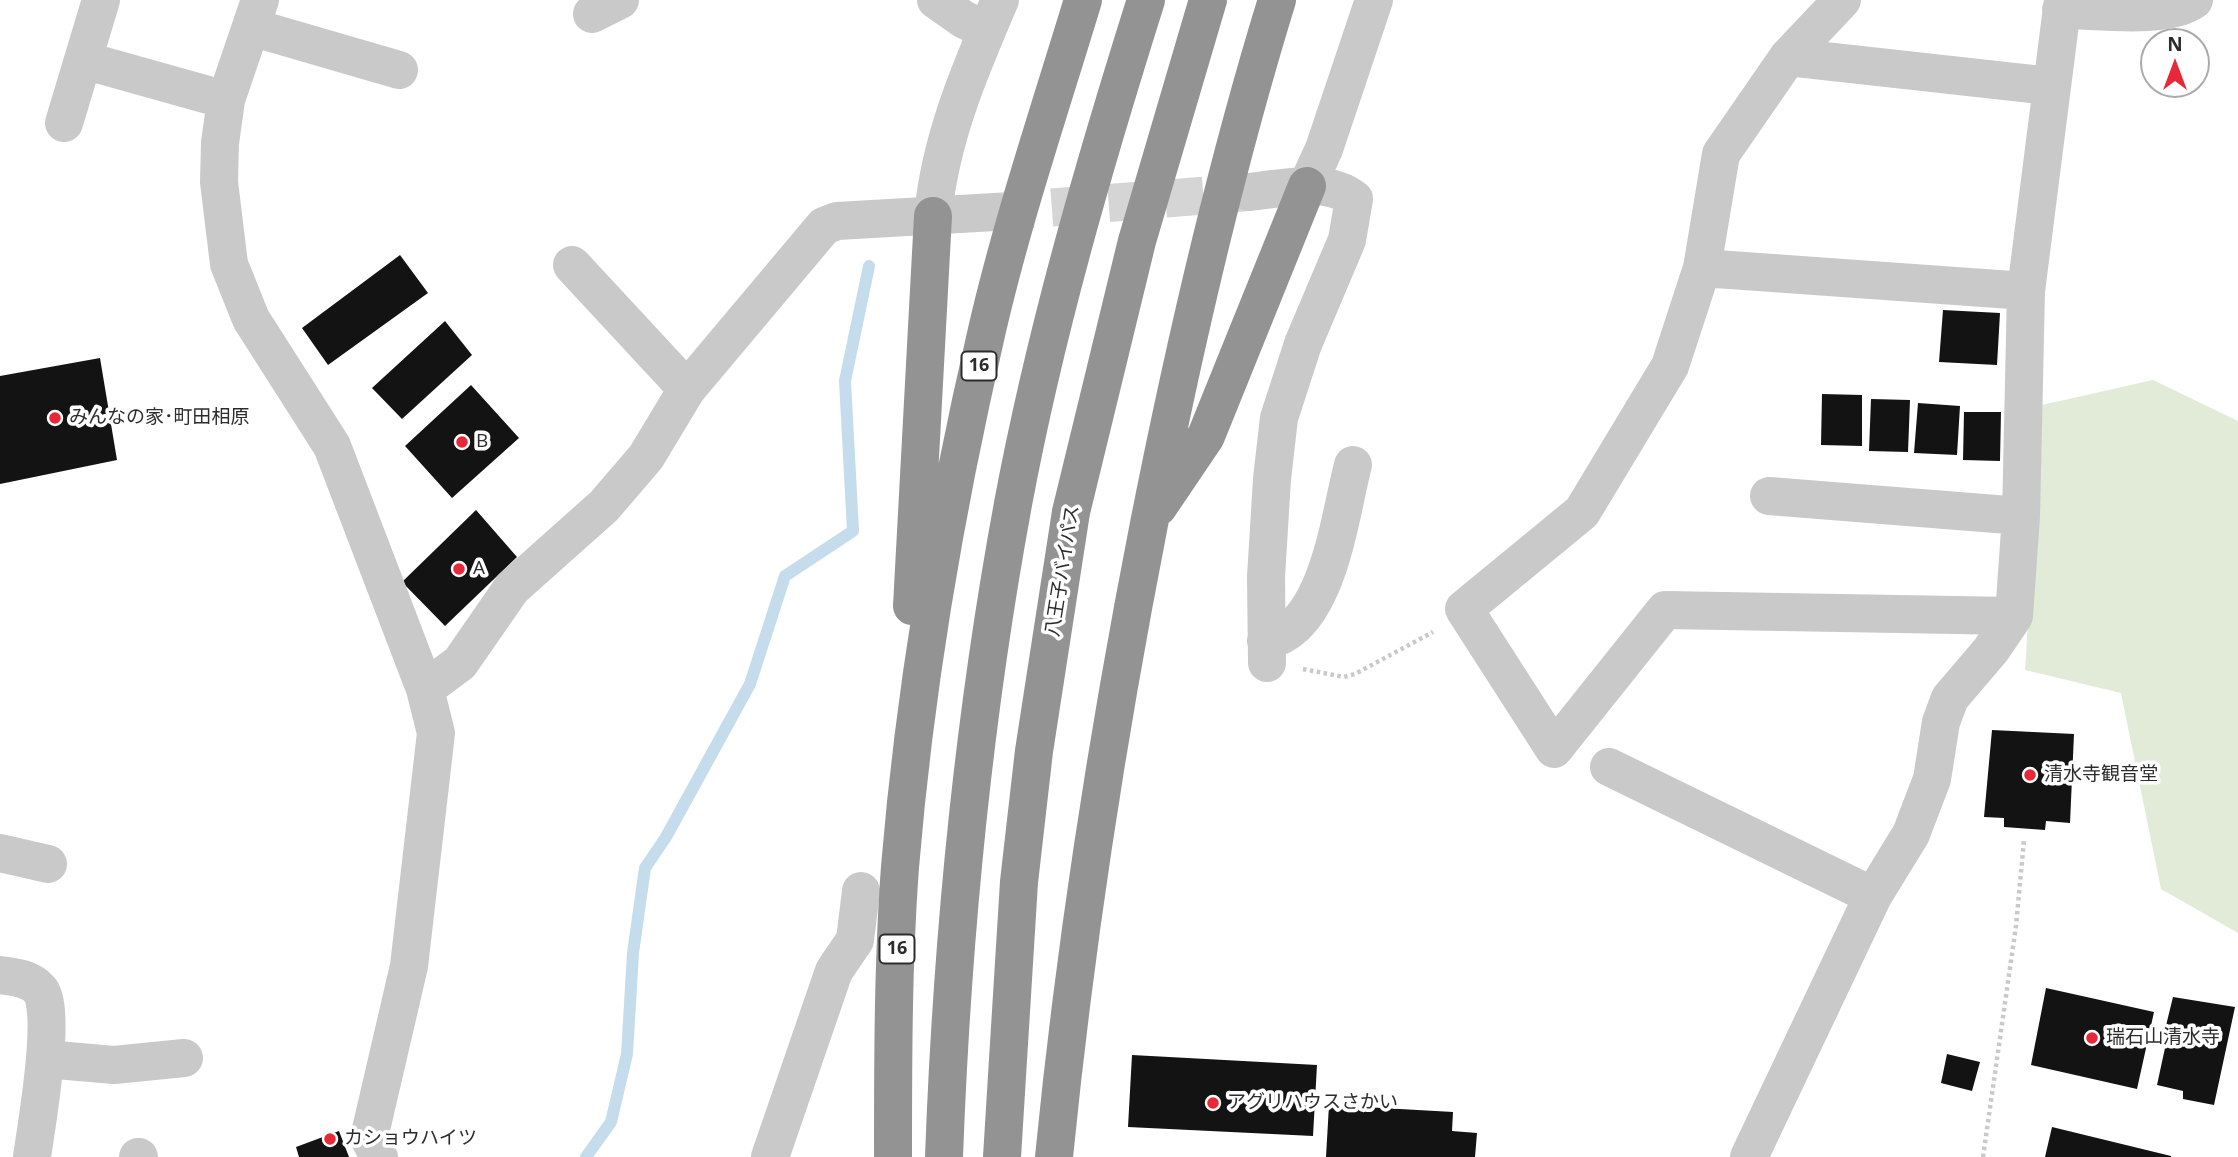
<!DOCTYPE html>
<meta charset="utf-8">
<style>
body{margin:0}
#map{position:relative;width:2238px;height:1157px;overflow:hidden;background:#fff;font-family:"Open Sans",sans-serif}
canvas{display:block}
.north{position:absolute;left:2140px;top:28px;width:70px;height:70px;box-sizing:border-box;background:#fff;border:2px solid #ababab;border-radius:50%;rotate:0deg;font-size:19px;font-weight:700;line-height:28px;text-align:center;color:#2c2c2c}
.north::after{content:'';display:block;margin:auto;width:24px;height:32px;background:#e82839;clip-path:polygon(50% 0,100% 100%,50% 72%,0 100%)}
</style>
<div id="map">
<canvas width="2238" height="1157"></canvas>
<div class="north">N</div>
</div>
<script>
const context = document.querySelector('canvas').getContext('2d');
context.lineJoin = 'round';
function fill(path, color) {
  context.fillStyle = color;
  context.fill(path, 'evenodd');
}
function strokePath(path, color, width, dash) {
  context.strokeStyle = color;
  context.lineWidth = width;
  context.lineCap = dash ? 'butt' : 'round';
  context.setLineDash(dash || []);
  context.stroke(path);
}
function write(font, color, halo, rows, align = 'center') {
  context.font = font + ' "Open Sans","Noto Sans JP",sans-serif';
  context.lineWidth = 7;
  context.setLineDash([]);
  context.textBaseline = 'middle';
  context.strokeStyle = halo;
  context.fillStyle = color;
  for (const [text, x, y, turn = 0] of rows) {
    context.save();
    context.translate(x, y);
    context.rotate((+turn || 0) * Math.PI / 180);
    context.textAlign = isNaN(turn) ? turn : align;
    if (halo) context.strokeText(text, 0, 0);
    context.fillText(text, 0, 0);
    context.restore();
  }
}
fill(new Path2D(`
 M2153,380L2238,421V933L2161,889L2121,693L2025,670L2042,405Z`), '#e2ead8');
strokePath(new Path2D(`
 M586,1157L611,1122L627,1054L633,953L645,868L666,837L750,684L785,576L853,531L845,381L869,266`), '#c4dceb', 12);
fill(new Path2D(`
 M400,255L428,293L328,365L302,328Z
 M1943,310L2000,313L1997,365L1939,362Z
 M445,321L472,355L402,419L372,388Z
 M100,358L117,460L0,484V376Z
 M471,385L519,438L452,498L405,446Z
 M1822,394L1862,395V446L1821,445Z
 M1871,399L1910,400L1908,452L1869,451Z
 M1918,403L1960,406L1957,455L1914,453Z
 M1964,412H2001L2000,461L1963,460Z
 M476,510L517,557L445,626L402,582Z
 M1992,730L2074,734L2070,823L2046,821L2045,830L2004,827V818L1984,817Z
 M2046,988L2154,1012L2137,1089L2031,1065Z
 M2173,997L2235,1007L2214,1105L2183,1099V1091L2157,1085L2165,1048L2161,1046Z
 M1947,1054L1980,1062L1972,1091L1941,1083Z
 M1132,1055L1317,1065L1313,1136L1128,1127Z
 M1329,1105L1453,1112L1452,1131L1477,1133L1475,1157H1326Z
 M2052,1127L2171,1156V1157H2045Z
 M339,1131L349,1157H299L296,1147Z`), '#131313');
strokePath(new Path2D(`
 M995,212L1249,192`), '#d5d5d5', 38, [38, 19]);
strokePath(new Path2D(`
 M1303,669L1344,677L1355,674L1433,632
 M1983,1157L2016,926L2024,840`), '#c9c9c9', 4.5, [3.5, 3.5]);
strokePath(new Path2D(`
 M260,0L226,100L220,143L219,182L229,264L251,319L332,446L425,689L436,733L409,966L369,1138L379,1157
 M936,0L963,19L987,31
 M1842,0L1788,57L1721,154L1702,268L1670,366L1582,512L1464,609L1554,749L1665,610L2014,616
 M2061,10C2096,10 2167,20 2194,0
 M592,14L620,0
 M251,27L399,70
 M1788,57L2050,86
 M83,60L226,100
 M64,123L101,0
 M1307,186L1324,149L1374,0
 M1249,192C1281,189 1327,177 1354,199L1347,240L1303,344L1279,418L1272,479L1266,577L1267,663
 M933,216C940,139 970,70 1000,0
 M572,265L687,389
 M1702,268L2026,291
 M1769,496L2021,516
 M1266,641C1328,629 1339,518 1353,465
 M425,689L460,663L512,588L604,506L646,457L687,389L824,226L837,221L995,212
 M1609,767L1873,896
 M0,853L48,864
 M0,975C14,977 30,978 40,990C57,1010 36,1128 32,1157
 M45,1059L114,1065L184,1058
 M138,1157H139
 M770,1157L834,971L855,940L861,891
 M1749,1157L1873,896L1911,834L1932,779L1941,722L1950,698L1991,650L2014,616L2021,516L2026,291L2063,0`), '#c9c9c9', 38);
strokePath(new Path2D(`
 M1158,507L1206,436L1307,186
 M912,606L933,216
 M893,1157C893,1060 893,963 900,867C915,686 946,506 987,330C1013,218 1050,109 1083,0
 M944,1157C952,938 973,720 1013,504C1045,333 1094,165 1146,0
 M1002,1157L1019,882L1034,751L1071,512L1137,241L1208,0
 M1054,1157C1075,945 1108,733 1149,524C1184,347 1224,172 1277,0`), '#939393', 38);
for (const [x, y, r, color] of [
 [55,418,7,"#e82839"],
 [462,442,7,"#e82839"],
 [459,569,7,"#e82839"],
 [2030,775,7,"#e82839"],
 [2092,1038,7,"#e82839"],
 [1213,1103,7,"#e82839"],
 [330,1139,7,"#e82839"]
]) {
  const dot = new Path2D();
  dot.arc(x, y, r, 0, 2 * Math.PI);
  context.fillStyle = color;
  context.fill(dot);
  strokePath(dot, '#fff', 2.5);
}
for (const [x, y, w] of [
 [979,366,35],
 [897,949,35]
]) {
  const box = new Path2D();
  box.roundRect(x - w / 2, y - 14.5, w, 29, 5);
  context.fillStyle = '#fff';
  context.fill(box);
  strokePath(box, '#2c2c2c', 2);
}
write('bold 18px', '#2c2c2c', null, [
 ["16",979,366],
 ["16",897,949]
]);
write('19px', '#2c2c2c', '#fff', [
 ["みんなの家･町田相原",69,418],
 ["B",476,442],
 ["A",473,569],
 ["清水寺観音堂",2044,775],
 ["瑞石山清水寺",2106,1038],
 ["アグリハウスさかい",1227,1103],
 ["カショウハイツ",344,1139]
], 'left');
write('19px', '#2c2c2c', '#fff', [
 ["八王子バイパス",1063,571,-81]
]);
</script>
